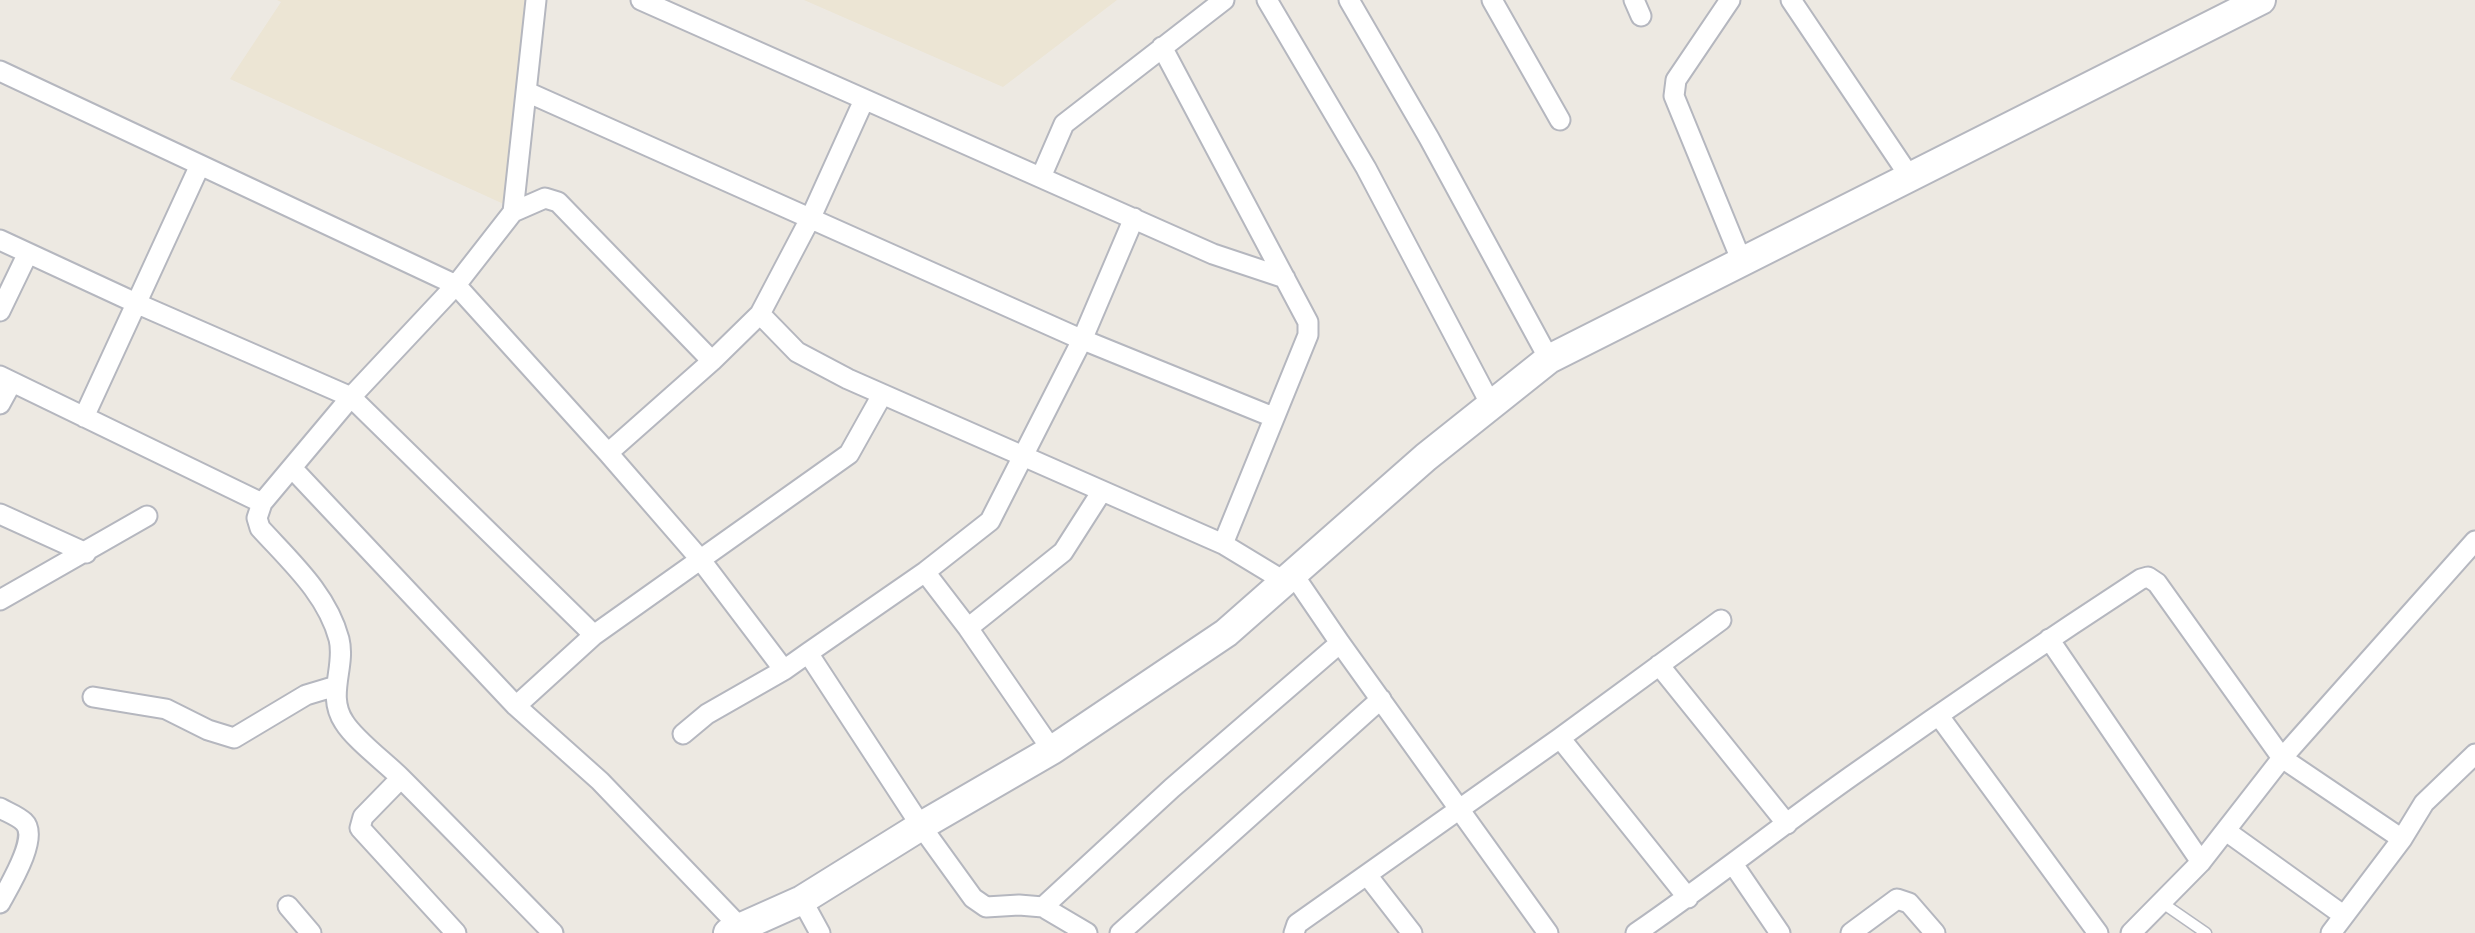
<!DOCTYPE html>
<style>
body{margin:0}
canvas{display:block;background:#ede9e2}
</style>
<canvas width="2475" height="933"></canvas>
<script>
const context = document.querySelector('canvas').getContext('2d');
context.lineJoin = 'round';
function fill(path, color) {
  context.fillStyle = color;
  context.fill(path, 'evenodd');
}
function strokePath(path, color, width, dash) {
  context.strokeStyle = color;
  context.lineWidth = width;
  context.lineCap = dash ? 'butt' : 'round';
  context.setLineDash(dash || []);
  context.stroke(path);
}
fill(new Path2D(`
 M277,0H528L508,206L230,79L281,2Z
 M804,0H1117L1003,87Z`), '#ece5d4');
const lane = new Path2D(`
 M2161,902L2206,933`);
const street = new Path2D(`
 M641,0L1213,254L1285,278
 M1267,0L1366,168L1491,405
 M1349,0L1429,138L1549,359
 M1492,0L1560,120
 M1634,0L1641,16
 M1730,0L1676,80L1674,96L1742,262
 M1791,0L1910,177
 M1162,47L1308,322V335L1223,544
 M0,71L456,285L608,453L700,559L784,670
 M527,92L1076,337L1273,417
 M1041,177L1064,124L1224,0
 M513,212L536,0
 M0,240L138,304L351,397L594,635
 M0,311L28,253
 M760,314L797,352L848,379L1223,544L1284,581
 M0,376L262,503
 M0,404L12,382
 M84,417L200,165
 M608,453L712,361L760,314L811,217L864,100
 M292,468L516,706L600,781L740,927
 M0,514L86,553
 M925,572L968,628L1052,750
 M1293,574L1340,643L1548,933
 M0,600L147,516
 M968,628L1063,552L1102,491
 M2049,639L2201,862
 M808,653L921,826L973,898L986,907L1019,905L1043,907L1087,933
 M1659,665L1787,824
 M93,697L166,709L208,730L234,738L306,695L336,686
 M516,706L594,635L849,454L882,395
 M1939,716L2098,933
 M683,734L707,714L784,670L808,653L925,572L990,521L1082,340L1134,218
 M1560,738L1688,898
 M401,778L363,817L360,828L456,933
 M0,808C7,812 18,816 24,822C40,837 8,888 0,903
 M2226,831L2343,915
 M1733,864L1780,933
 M1367,875L1412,933
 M802,900L820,933
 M288,906L311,933
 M1043,907L1172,788L1340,643
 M553,933C502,881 452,829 401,778C385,762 355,740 344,722C326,695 346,667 339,639C327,594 291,562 260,528L257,518L262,503L351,397L456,285L513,212L545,198L558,202L712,361
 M1120,933L1381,699
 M1294,933L1297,924L1560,738L1721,620
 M1636,933C1712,881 1784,823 1860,770C1952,705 2046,641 2141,579L2148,577L2157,583L2282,758L2402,839
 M1851,933L1897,899L1909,903L1935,933
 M2131,933L2201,862L2282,758L2475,541
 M2331,933L2402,839L2424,803L2475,754`);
const secondary = new Path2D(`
 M728,933L802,900L921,826L1052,750L1226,633L1426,457L1549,359L2261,0`);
strokePath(lane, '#b5b7bf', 13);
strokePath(street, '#b5b7bf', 23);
strokePath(secondary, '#b5b7bf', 32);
strokePath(lane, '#fff', 10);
strokePath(street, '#fff', 19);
strokePath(secondary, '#fff', 28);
</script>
